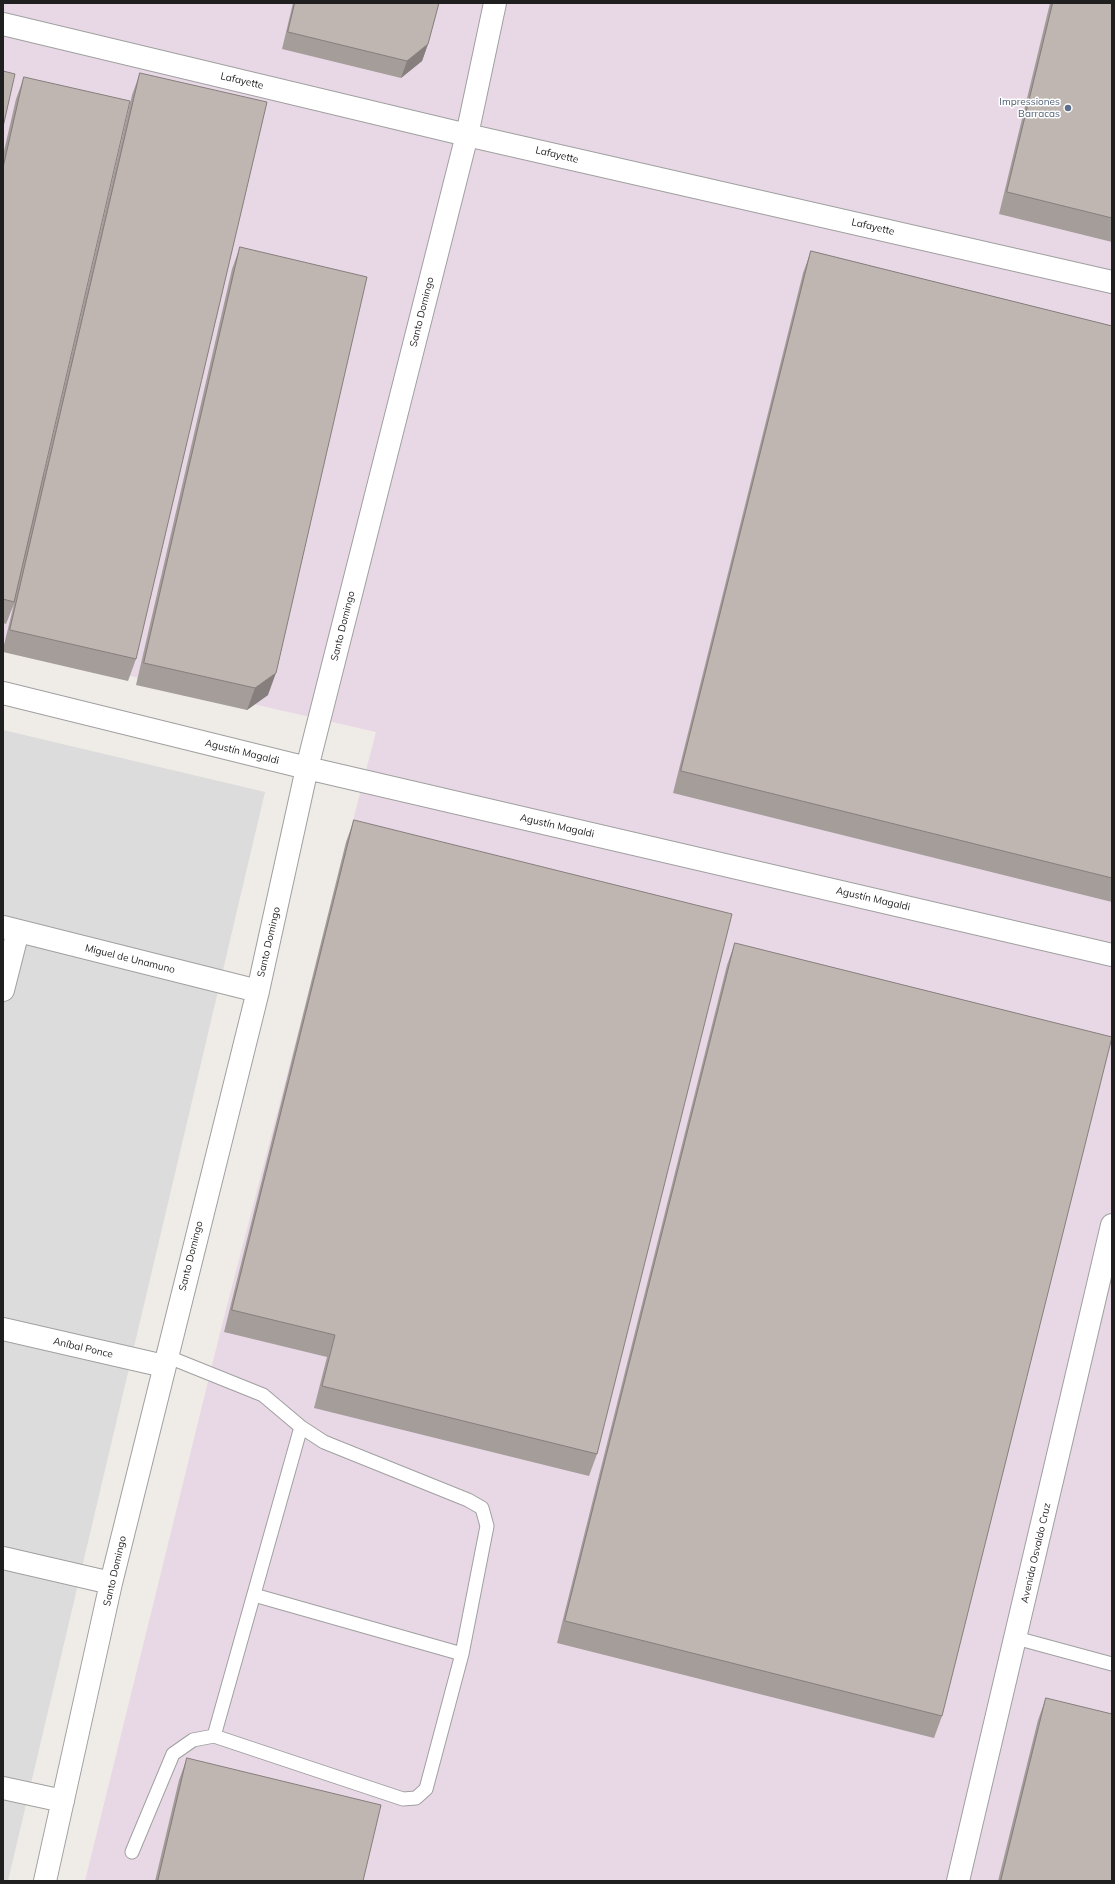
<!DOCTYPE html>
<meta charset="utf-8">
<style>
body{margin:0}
#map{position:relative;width:1115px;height:1884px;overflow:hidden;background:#efebe6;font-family:Mulish,sans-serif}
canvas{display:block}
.frame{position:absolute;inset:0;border:4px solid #1f1f1f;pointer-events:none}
</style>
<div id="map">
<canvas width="1115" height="1884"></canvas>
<div class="frame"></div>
</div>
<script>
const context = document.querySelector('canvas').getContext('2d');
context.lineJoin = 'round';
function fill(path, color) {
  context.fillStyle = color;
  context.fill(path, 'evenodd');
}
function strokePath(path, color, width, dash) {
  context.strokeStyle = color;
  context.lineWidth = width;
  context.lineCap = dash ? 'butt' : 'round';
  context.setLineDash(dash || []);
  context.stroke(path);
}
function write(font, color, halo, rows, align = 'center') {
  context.font = font + ' Mulish,sans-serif';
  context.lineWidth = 3;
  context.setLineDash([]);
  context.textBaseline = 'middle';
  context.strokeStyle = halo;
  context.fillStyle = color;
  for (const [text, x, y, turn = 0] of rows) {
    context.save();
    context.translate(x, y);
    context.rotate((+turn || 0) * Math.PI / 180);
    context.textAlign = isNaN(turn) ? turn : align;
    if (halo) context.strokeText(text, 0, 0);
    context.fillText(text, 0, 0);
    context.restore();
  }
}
fill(new Path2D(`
 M3,730L265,792L8,1881H3Z`), '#dddcdc');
fill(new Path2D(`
 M3,3H1112V1881H85L220,1333L376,732L3,647Z`), '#e8d8e6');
const service = new Path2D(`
 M254,1595L462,1654
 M1016,1638L1112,1664
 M214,1736L301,1427
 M132,1852L173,1754L193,1740L214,1736L403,1799L416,1798L426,1789L462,1654L487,1526L482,1508L468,1500L324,1442L301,1427L263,1395L166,1356`);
const minor = new Path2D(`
 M3,24L467,135L1112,282
 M3,693L307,768L1112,955
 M3,927L258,991
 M3,990L18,931
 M3,1329L164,1366
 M3,1558L111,1583
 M3,1788L63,1801
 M45,1881L111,1583L258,991L307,768L467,135L495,3
 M958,1881L1112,1225`);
strokePath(service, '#a0a0a0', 15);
strokePath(minor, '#a0a0a0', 24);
strokePath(service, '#fff', 13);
strokePath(minor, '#fff', 22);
fill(new Path2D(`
 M293,3H439L428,44L422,61L401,78L282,49Z
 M1050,3H1112V242L999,214Z
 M140,73L136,659L128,681L3,652V649L14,604L6,624L3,623V155L16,99L24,77L44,474L132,95Z
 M240,247L268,695L247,710L136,685L232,269Z
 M811,251L1112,326V902L673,793L803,273Z
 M354,820L597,1454L589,1476L314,1408L327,1357L224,1332L346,842Z
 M735,943L942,1716L934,1738L557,1643L727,965Z
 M1046,1698L1112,1881H998L1038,1720Z
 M187,1758L363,1881H155L179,1780Z`), '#a49d99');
fill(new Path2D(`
 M428,44L422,61L401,78L407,61Z
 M276,673L268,695L247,710L255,688Z`), '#867f7d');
const building = new Path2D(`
 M295,3H439L428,44L407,61L288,32Z
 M1053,3H1112V218L1007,192Z
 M3,71L15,74L3,127Z
 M140,73L267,102L136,659L10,630Z
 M24,77L130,101L14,602L3,599V168Z
 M240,247L367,277L276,673L255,688L144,663Z
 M811,251L1112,326V878L681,771Z
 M354,820L732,914L597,1454L322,1386L335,1335L232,1310Z
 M735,943L1112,1037L942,1716L565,1621Z
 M1046,1698L1112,1714V1881H1001Z
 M187,1758L381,1805L363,1881H158Z`);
fill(building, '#bfb6b2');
strokePath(building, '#867f7d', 1);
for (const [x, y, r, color] of [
 [1068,108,4,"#5c6f8a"]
]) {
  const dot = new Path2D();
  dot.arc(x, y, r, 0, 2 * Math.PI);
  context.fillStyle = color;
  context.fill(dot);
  strokePath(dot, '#fff', 1.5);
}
write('10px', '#1f1f1f', '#fff', [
 ["Lafayette",242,81,13],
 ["Lafayette",557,155,13],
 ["Lafayette",873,227,13],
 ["Santo Domingo",422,312,-76],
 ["Santo Domingo",343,626,-76],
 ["Agustín Magaldi",242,752,14],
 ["Agustín Magaldi",557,826,13],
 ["Agustín Magaldi",873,899,13],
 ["Santo Domingo",269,942,-77],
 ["Miguel de Unamuno",130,959,14],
 ["Santo Domingo",191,1256,-76],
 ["Aníbal Ponce",83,1348,13],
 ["Avenida Osvaldo Cruz",1036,1553,-77],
 ["Santo Domingo",115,1571,-77]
]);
write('10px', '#4e5e75', '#fff', [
 ["Impressiones",1060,102],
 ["Barracas",1060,114]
], 'right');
</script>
